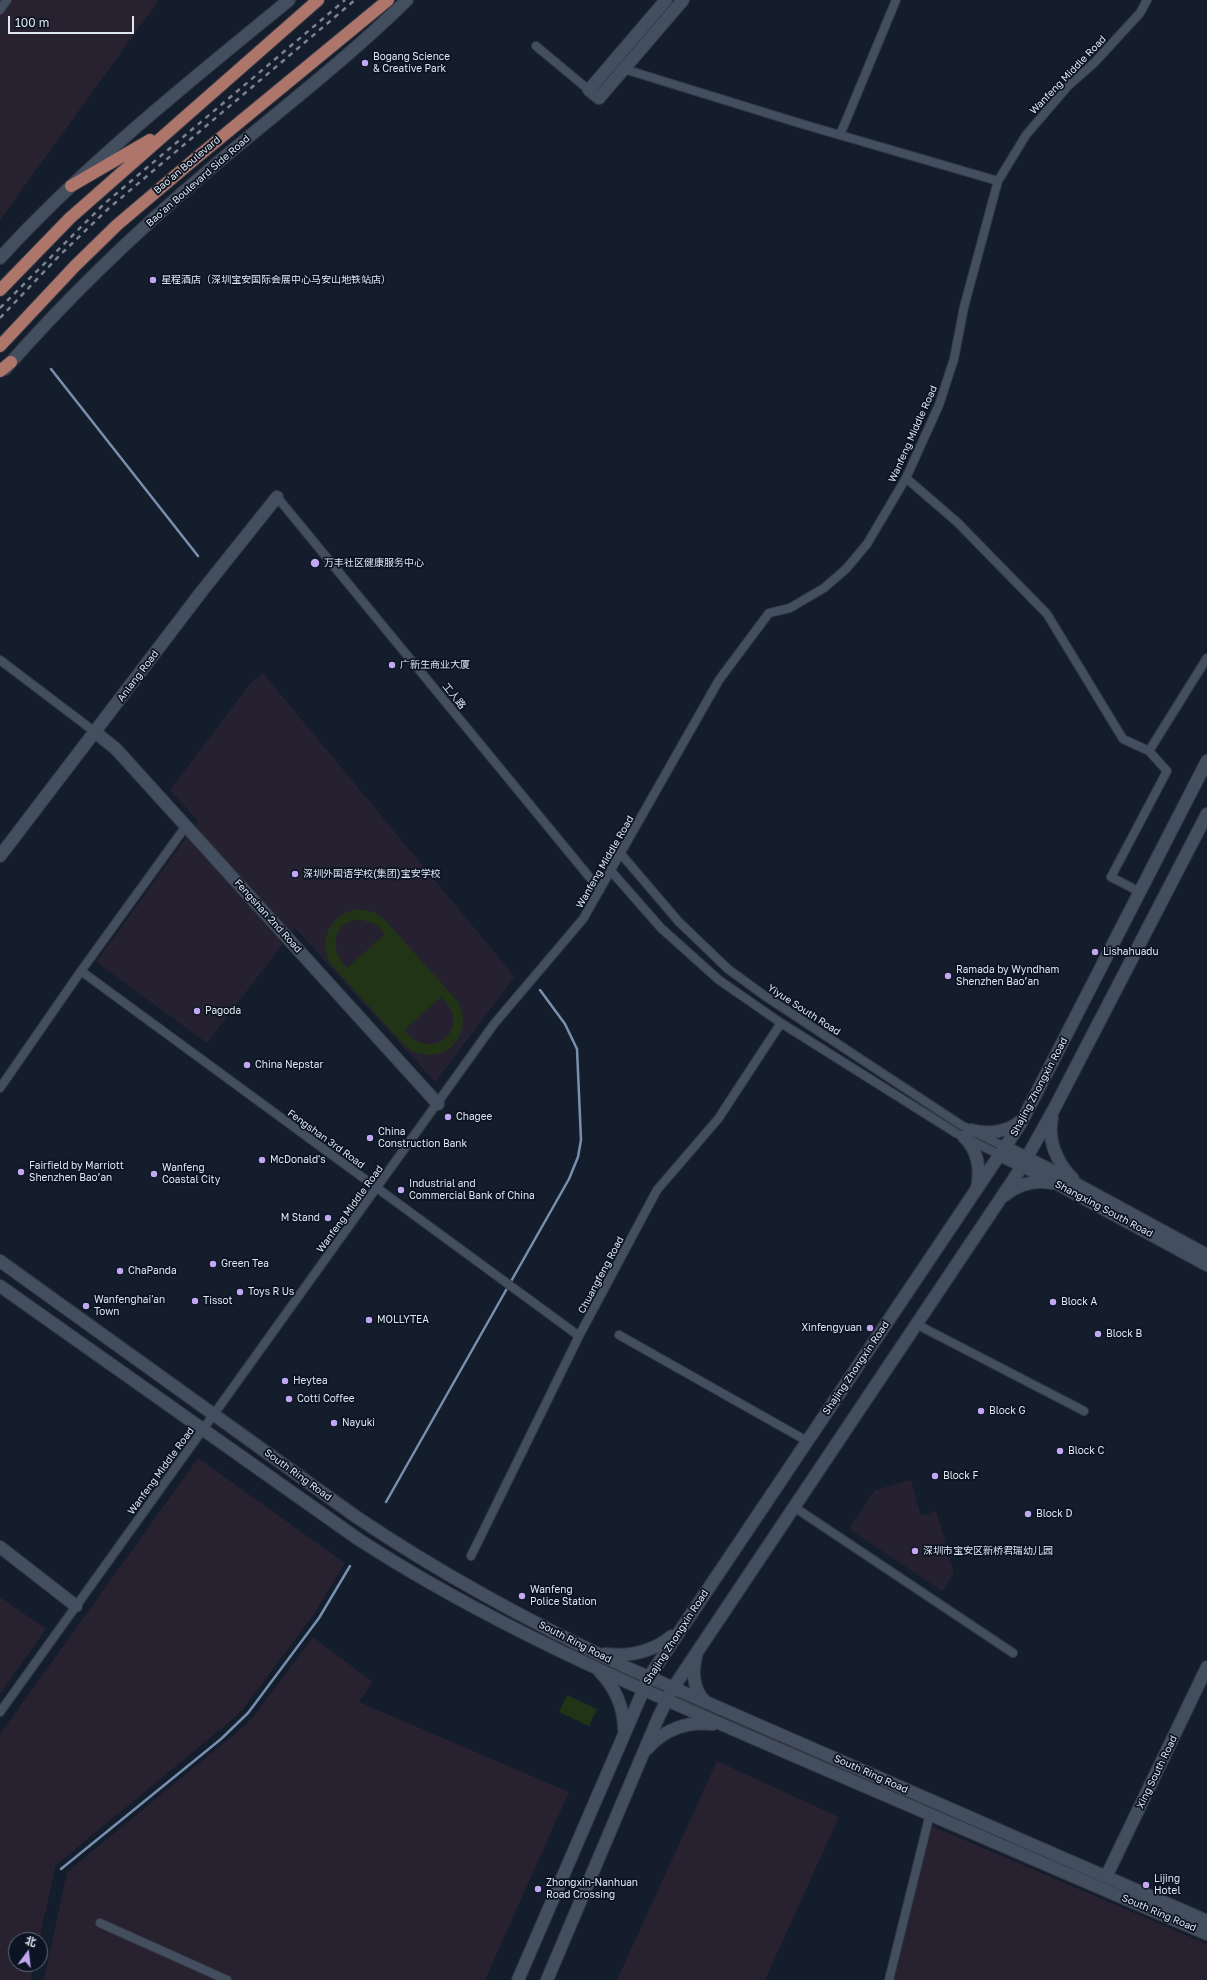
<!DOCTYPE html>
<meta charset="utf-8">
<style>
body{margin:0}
#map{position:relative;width:1207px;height:1980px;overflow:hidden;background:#141d2c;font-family:"Golos Text","Noto Sans SC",sans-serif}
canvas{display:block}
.north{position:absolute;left:8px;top:1932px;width:40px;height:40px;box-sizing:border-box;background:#0b1422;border:1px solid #606874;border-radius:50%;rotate:15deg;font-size:11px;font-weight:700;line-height:16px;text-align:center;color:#dfe6f0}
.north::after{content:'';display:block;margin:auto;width:14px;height:18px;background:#c2a8f2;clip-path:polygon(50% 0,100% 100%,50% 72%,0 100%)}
.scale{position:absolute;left:8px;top:16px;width:126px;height:18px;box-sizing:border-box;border:2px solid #dfe6f0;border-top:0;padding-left:5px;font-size:12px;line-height:14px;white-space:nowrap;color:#dfe6f0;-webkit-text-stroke:3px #0b1422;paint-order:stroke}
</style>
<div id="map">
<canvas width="1207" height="1980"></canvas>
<div class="north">北</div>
<div class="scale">100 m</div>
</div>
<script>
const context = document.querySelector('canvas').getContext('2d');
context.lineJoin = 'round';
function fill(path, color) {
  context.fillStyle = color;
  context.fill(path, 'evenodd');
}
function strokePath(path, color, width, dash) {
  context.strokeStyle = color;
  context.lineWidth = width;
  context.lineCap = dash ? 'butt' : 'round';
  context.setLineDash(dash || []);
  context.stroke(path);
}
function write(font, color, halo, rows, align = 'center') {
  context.font = font + ' "Golos Text","Noto Sans SC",sans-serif';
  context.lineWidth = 3.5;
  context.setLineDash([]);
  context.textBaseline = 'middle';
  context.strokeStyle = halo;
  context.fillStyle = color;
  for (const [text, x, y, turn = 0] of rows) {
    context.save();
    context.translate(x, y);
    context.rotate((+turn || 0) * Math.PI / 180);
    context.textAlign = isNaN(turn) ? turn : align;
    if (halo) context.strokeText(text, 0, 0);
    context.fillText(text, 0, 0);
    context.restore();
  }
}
fill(new Path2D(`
 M0,0H159L0,220Z
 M198,1458L345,1563L314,1614L243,1709L233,1719L56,1865L39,1940H16V1964H34L31,1980H0V1734Z
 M0,1597L46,1629L0,1694Z
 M313,1637L373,1682L359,1702L569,1792L485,1980H44L67,1872L242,1728L253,1717Z
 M717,1761L839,1817L765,1980H617Z
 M932,1826L1207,1944V1980H894Z`), '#272130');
fill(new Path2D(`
 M263,673L515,977L435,1082L295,928L207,1043L96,962L198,821L170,790L250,684Z
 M911,1480L921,1516L936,1511L954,1573L942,1591L849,1529L875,1490Z`), '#252131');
fill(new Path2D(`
 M358,909L374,912L386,921L459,1003C474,1038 442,1068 408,1049L329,962C319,937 331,914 358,909ZM359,919L375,924L385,934L347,968C330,950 330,924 359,919ZM441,997C474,1026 433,1066 404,1030Z
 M567,1695L597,1709L589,1726L559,1712Z`), '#213516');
strokePath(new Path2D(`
 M51,369L198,556
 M386,1502L569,1179L578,1157L581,1140L577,1049L565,1024L540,990
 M61,1869L221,1739L248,1713L319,1618L350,1566`), '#7890af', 2.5);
const street = new Path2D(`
 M0,10L7,0
 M536,46L589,90
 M624,69L802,124L998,181
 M840,135L896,0
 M906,478L957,522L1047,614L1123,739L1149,751L1167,771L1111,877L1140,892
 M277,497L600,890
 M0,660L95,732
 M1149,751L1207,658
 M621,854L679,922L728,969L765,996L961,1125L1005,1147
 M611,871L661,928L719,980L781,1023L956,1133L1000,1155
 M81,971L579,1336
 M0,1088L81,971L186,826
 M916,1324L1084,1411
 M619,1335L807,1441
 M794,1507L1013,1653
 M471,1556L579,1336L657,1190L718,1119L781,1023
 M0,1712L494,1024L583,919L719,680L769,613L790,608L824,588L846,569L867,544L906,478L939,405L954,359L964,307L998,181L1026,135L1068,86L1094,63L1140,13L1147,0
 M100,1923L227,1980
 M889,1980L930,1814`);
const secondary = new Path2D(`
 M666,0L589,90L599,98L683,0
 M0,258C87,163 189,82 289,0
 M5,369C68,297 137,231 210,169C276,113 345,61 407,0
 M95,732L116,749L438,1104
 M0,856L202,591L277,497
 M1052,1118C1047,1140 1057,1163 1073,1179
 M971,1130C988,1135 1008,1132 1022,1120
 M964,1137C978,1150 981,1170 977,1188
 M1005,1147L1045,1167L1207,1255
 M1000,1155L1041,1175L1207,1265
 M1004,1196C1018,1184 1035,1180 1052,1183
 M0,1261L355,1516C441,1574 533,1624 628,1668L1207,1921
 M0,1286L358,1539C492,1626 638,1688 783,1751C925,1812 1066,1873 1207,1934
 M0,1547L76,1606
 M605,1654C629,1657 652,1652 672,1636
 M696,1656C692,1672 693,1691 706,1702
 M600,1672C615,1687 624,1708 624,1729
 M647,1749C664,1729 688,1721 713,1724
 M1106,1877L1207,1667
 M518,1980L649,1677L1021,1123L1207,761
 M547,1980L659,1716L673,1688L1021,1168L1054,1109L1207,814`);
const primary = new Path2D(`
 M71,186L150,140
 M0,290L70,218L318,0
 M0,346L75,266L117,225L196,158L388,0
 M0,371L11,362`);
strokePath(street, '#333844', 10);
strokePath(secondary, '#333844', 14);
strokePath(primary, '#333844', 14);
strokePath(street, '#434e5f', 8);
strokePath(secondary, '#434e5f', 12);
strokePath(primary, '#ae766b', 12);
strokePath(new Path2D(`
 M0,308L104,204L345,0
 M0,318L59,256L108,209L355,0`), '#7b8390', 2.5, [5, 5]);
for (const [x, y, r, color] of [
 [365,63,4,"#c2a8f2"],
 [153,280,4,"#c2a8f2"],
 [315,563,5,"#c2a8f2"],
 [392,665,4,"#c2a8f2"],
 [295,874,4,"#c2a8f2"],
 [1095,952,4,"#c2a8f2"],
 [948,976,4,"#c2a8f2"],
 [197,1011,4,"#c2a8f2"],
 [247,1065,4,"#c2a8f2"],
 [448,1117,4,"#c2a8f2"],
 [370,1138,4,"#c2a8f2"],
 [262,1160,4,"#c2a8f2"],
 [21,1172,4,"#c2a8f2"],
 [154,1174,4,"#c2a8f2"],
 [401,1190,4,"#c2a8f2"],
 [328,1218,4,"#c2a8f2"],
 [213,1264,4,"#c2a8f2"],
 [120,1271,4,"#c2a8f2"],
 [240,1292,4,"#c2a8f2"],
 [195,1301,4,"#c2a8f2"],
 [1053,1302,4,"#c2a8f2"],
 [86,1306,4,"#c2a8f2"],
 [369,1320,4,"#c2a8f2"],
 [870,1328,4,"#c2a8f2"],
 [1098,1334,4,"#c2a8f2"],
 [285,1381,4,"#c2a8f2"],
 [289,1399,4,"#c2a8f2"],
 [981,1411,4,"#c2a8f2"],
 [334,1423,4,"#c2a8f2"],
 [1060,1451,4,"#c2a8f2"],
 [935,1476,4,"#c2a8f2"],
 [1028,1514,4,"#c2a8f2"],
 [915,1551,4,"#c2a8f2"],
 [522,1596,4,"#c2a8f2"],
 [1146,1885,4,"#c2a8f2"],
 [538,1889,4,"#c2a8f2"]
]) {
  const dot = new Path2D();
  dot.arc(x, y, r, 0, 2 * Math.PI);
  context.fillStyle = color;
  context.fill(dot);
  strokePath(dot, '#0b1422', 1.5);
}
write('10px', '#dfe6f0', '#0b1422', [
 ["Bogang Science",373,57],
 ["& Creative Park",373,69],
 ["星程酒店（深圳宝安国际会展中心马安山地铁站店）",161,280],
 ["万丰社区健康服务中心",324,563],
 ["广新生商业大厦",400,665],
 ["深圳外国语学校(集团)宝安学校",303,874],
 ["Lishahuadu",1103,952],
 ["Ramada by Wyndham",956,970],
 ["Shenzhen Bao’an",956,982],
 ["Pagoda",205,1011],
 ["China Nepstar",255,1065],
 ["Chagee",456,1117],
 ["China",378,1132],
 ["Construction Bank",378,1144],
 ["McDonald's",270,1160],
 ["Fairfield by Marriott",29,1166],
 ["Shenzhen Bao’an",29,1178],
 ["Wanfeng",162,1168],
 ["Coastal City",162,1180],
 ["Industrial and",409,1184],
 ["Commercial Bank of China",409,1196],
 ["M Stand",320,1218,"right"],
 ["Green Tea",221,1264],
 ["ChaPanda",128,1271],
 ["Toys R Us",248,1292],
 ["Wanfenghai'an",94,1300],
 ["Town",94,1312],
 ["Tissot",203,1301],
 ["Block A",1061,1302],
 ["MOLLYTEA",377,1320],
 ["Xinfengyuan",862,1328,"right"],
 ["Block B",1106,1334],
 ["Heytea",293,1381],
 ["Cotti Coffee",297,1399],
 ["Block G",989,1411],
 ["Nayuki",342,1423],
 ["Block C",1068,1451],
 ["Block F",943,1476],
 ["Block D",1036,1514],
 ["深圳市宝安区新桥君瑞幼儿园",923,1551],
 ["Wanfeng",530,1590],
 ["Police Station",530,1602],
 ["Lijing",1154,1879],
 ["Hotel",1154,1891],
 ["Zhongxin-Nanhuan",546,1883],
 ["Road Crossing",546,1895]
], 'left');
write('10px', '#dfe6f0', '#0b1422', [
 ["Wanfeng Middle Road",1068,75,-46],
 ["Bao'an Boulevard",187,165,-40],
 ["Bao'an Boulevard Side Road",198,181,-41],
 ["Wanfeng Middle Road",913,434,-66],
 ["Anlang Road",138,676,-53],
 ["工人路",454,696,51],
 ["Wanfeng Middle Road",605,862,-60],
 ["Fengshan 2nd Road",268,916,48],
 ["Yiyue South Road",804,1010,33],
 ["Shajing Zhongxin Road",1039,1087,-62],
 ["Fengshan 3rd Road",326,1139,36],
 ["Wanfeng Middle Road",350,1209,-54],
 ["Shangxing South Road",1104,1209,28],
 ["Chuangfeng Road",601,1275,-62],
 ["Shajing Zhongxin Road",856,1368,-56],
 ["Wanfeng Middle Road",161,1471,-54],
 ["South Ring Road",298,1475,36],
 ["Shajing Zhongxin Road",676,1637,-57],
 ["South Ring Road",575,1642,27],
 ["Xing South Road",1157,1772,-64],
 ["South Ring Road",871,1774,24],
 ["South Ring Road",1159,1913,23]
]);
</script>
